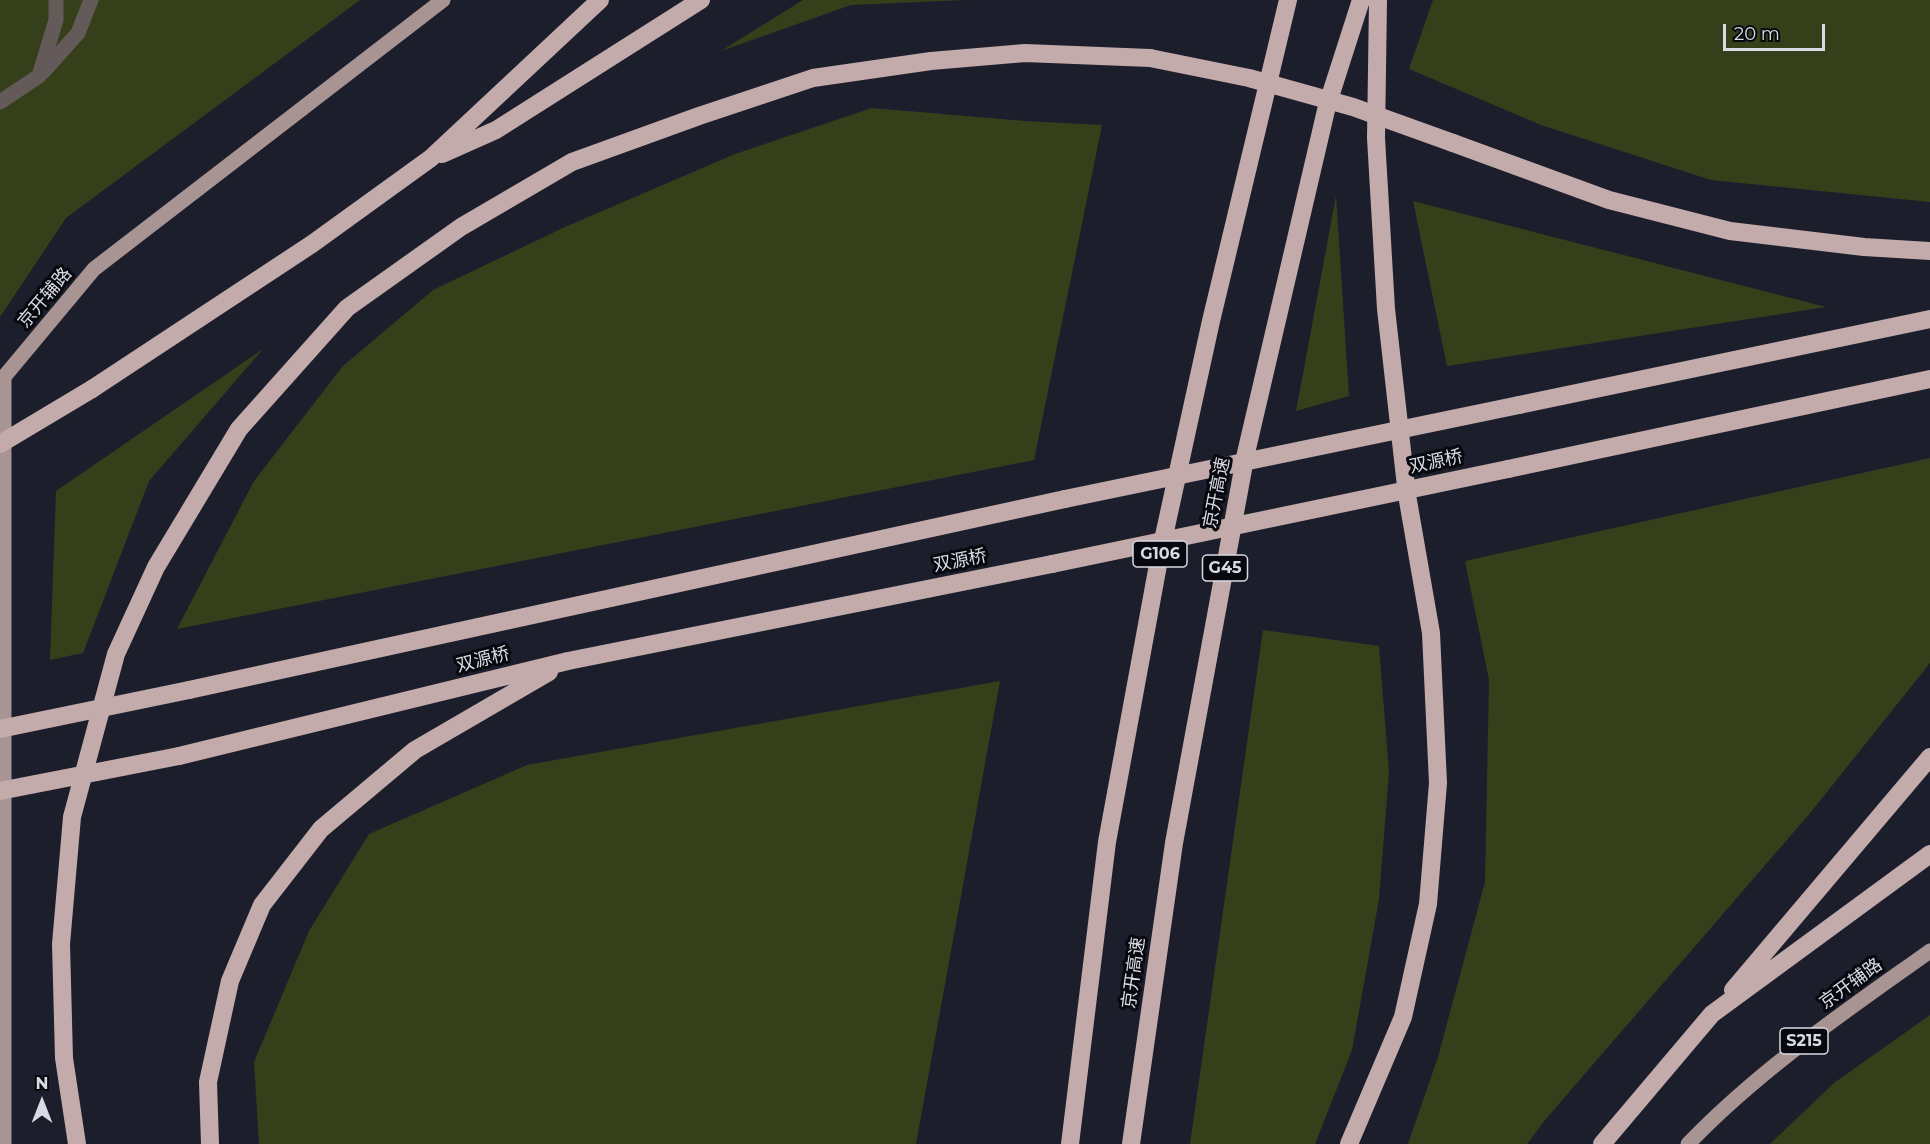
<!DOCTYPE html>
<meta charset="utf-8">
<style>
body{margin:0}
#map{position:relative;width:1930px;height:1144px;overflow:hidden;background:#1d1e2c;font-family:Montserrat,sans-serif}
canvas{display:block}
.north{position:absolute;left:12px;top:1072px;width:60px;height:60px;-webkit-text-stroke:4px #08090f;paint-order:stroke;rotate:0deg;font-size:16px;font-weight:700;line-height:24px;text-align:center;color:#d9dae4}
.north::after{content:'';display:block;margin:auto;width:21px;height:27px;background:#d9dae4;clip-path:polygon(50% 0,100% 100%,50% 72%,0 100%)}
.scale{position:absolute;left:1723px;top:24px;width:102px;height:27px;box-sizing:border-box;border:3px solid #d9dae4;border-top:0;padding-left:8px;font-size:18px;line-height:21px;white-space:nowrap;color:#d9dae4;-webkit-text-stroke:4px #08090f;paint-order:stroke}
</style>
<div id="map">
<canvas width="1930" height="1144"></canvas>
<div class="north">N</div>
<div class="scale">20 m</div>
</div>
<script>
const context = document.querySelector('canvas').getContext('2d');
context.lineJoin = 'round';
function fill(path, color) {
  context.fillStyle = color;
  context.fill(path, 'evenodd');
}
function strokePath(path, color, width, dash) {
  context.strokeStyle = color;
  context.lineWidth = width;
  context.lineCap = dash ? 'butt' : 'round';
  context.setLineDash(dash || []);
  context.stroke(path);
}
function write(font, color, halo, rows, align = 'center') {
  context.font = font + ' Montserrat,"Noto Sans SC",sans-serif';
  context.lineWidth = 6;
  context.setLineDash([]);
  context.textBaseline = 'middle';
  context.strokeStyle = halo;
  context.fillStyle = color;
  for (const [text, x, y, turn = 0] of rows) {
    context.save();
    context.translate(x, y);
    context.rotate((+turn || 0) * Math.PI / 180);
    context.textAlign = isNaN(turn) ? turn : align;
    if (halo) context.strokeText(text, 0, 0);
    context.fillText(text, 0, 0);
    context.restore();
  }
}
fill(new Path2D(`
 M0,0H360L66,218L0,317Z
 M803,0H965L851,5L721,51Z
 M1433,0H1930V202L1711,180L1541,125L1409,69Z
 M872,108L1025,121L1102,125L1034,460L177,629L254,481L343,366L433,290L565,227L735,154Z
 M1336,196L1349,396L1296,411Z
 M1413,201L1826,307L1447,366Z
 M263,349L149,481L83,653L50,660L56,491Z
 M1930,458V663L1811,812L1545,1120L1527,1144H1408L1438,1057L1485,882L1489,680L1465,561Z
 M1263,630L1379,646L1389,772L1379,899L1352,1050L1315,1144H1190Z
 M1000,681L916,1144H259L254,1062L309,931L369,834L527,765Z
 M1930,1015V1144H1770L1834,1083Z`), '#35401b');
strokePath(new Path2D(`
 M43,72L78,33L91,0
 M0,102L39,76L56,20V0`), '#635a59', 15);
strokePath(new Path2D(`
 M4,1144V377L94,269L443,0
 M1688,1144C1760,1069 1846,1011 1930,951`), '#a79493', 15);
strokePath(new Path2D(`
 M1453,143L1609,200L1730,231L1864,247L1930,251
 M442,154L496,130L701,0
 M92,389L312,244L431,158L600,0
 M1519,405L1930,319
 M1508,469L1930,379
 M189,690L1065,499
 M179,756L568,661L1052,564
 M1733,990L1930,757
 M77,1144L64,1058L61,944L72,817L116,654L156,567L239,429L347,308L461,227L572,162L699,116L813,78L931,61L1025,53L1150,58
 M210,1144L208,1082L230,981L262,905L321,829L415,750L549,672
 M1070,1144L1107,842L1160,554L1211,321L1288,0
 M1131,1144L1174,843L1246,453L1327,106L1361,0
 M1349,1144L1403,1017L1428,904L1438,783L1431,633L1407,495L1386,309L1376,138L1378,0
 M1602,1144L1712,1014L1930,854`), '#c2abaa', 18);
strokePath(new Path2D(`
 M1150,58L1249,78L1353,107L1453,143
 M0,444L92,389
 M1065,499L1519,405
 M1052,564L1508,469
 M0,729L189,690
 M0,791L179,756`), '#c2abaa', 18);
for (const [x, y, w] of [
 [1160,554,54],
 [1225,568,45],
 [1804,1041,48]
]) {
  const box = new Path2D();
  box.roundRect(x - w / 2, y - 13, w, 26, 4.5);
  context.fillStyle = '#08090f';
  context.fill(box);
  strokePath(box, '#d9dae4', 1.5);
}
write('bold 16px', '#d9dae4', null, [
 ["G106",1160,554],
 ["G45",1225,568],
 ["S215",1804,1041]
]);
write('18px', '#d9dae4', '#08090f', [
 ["京开辅路",45,298,-50],
 ["双源桥",1436,462,-12],
 ["京开高速",1217,493,-79],
 ["双源桥",960,561,-11],
 ["双源桥",483,660,-14],
 ["京开高速",1134,973,-82],
 ["京开辅路",1851,984,-36]
]);
</script>
